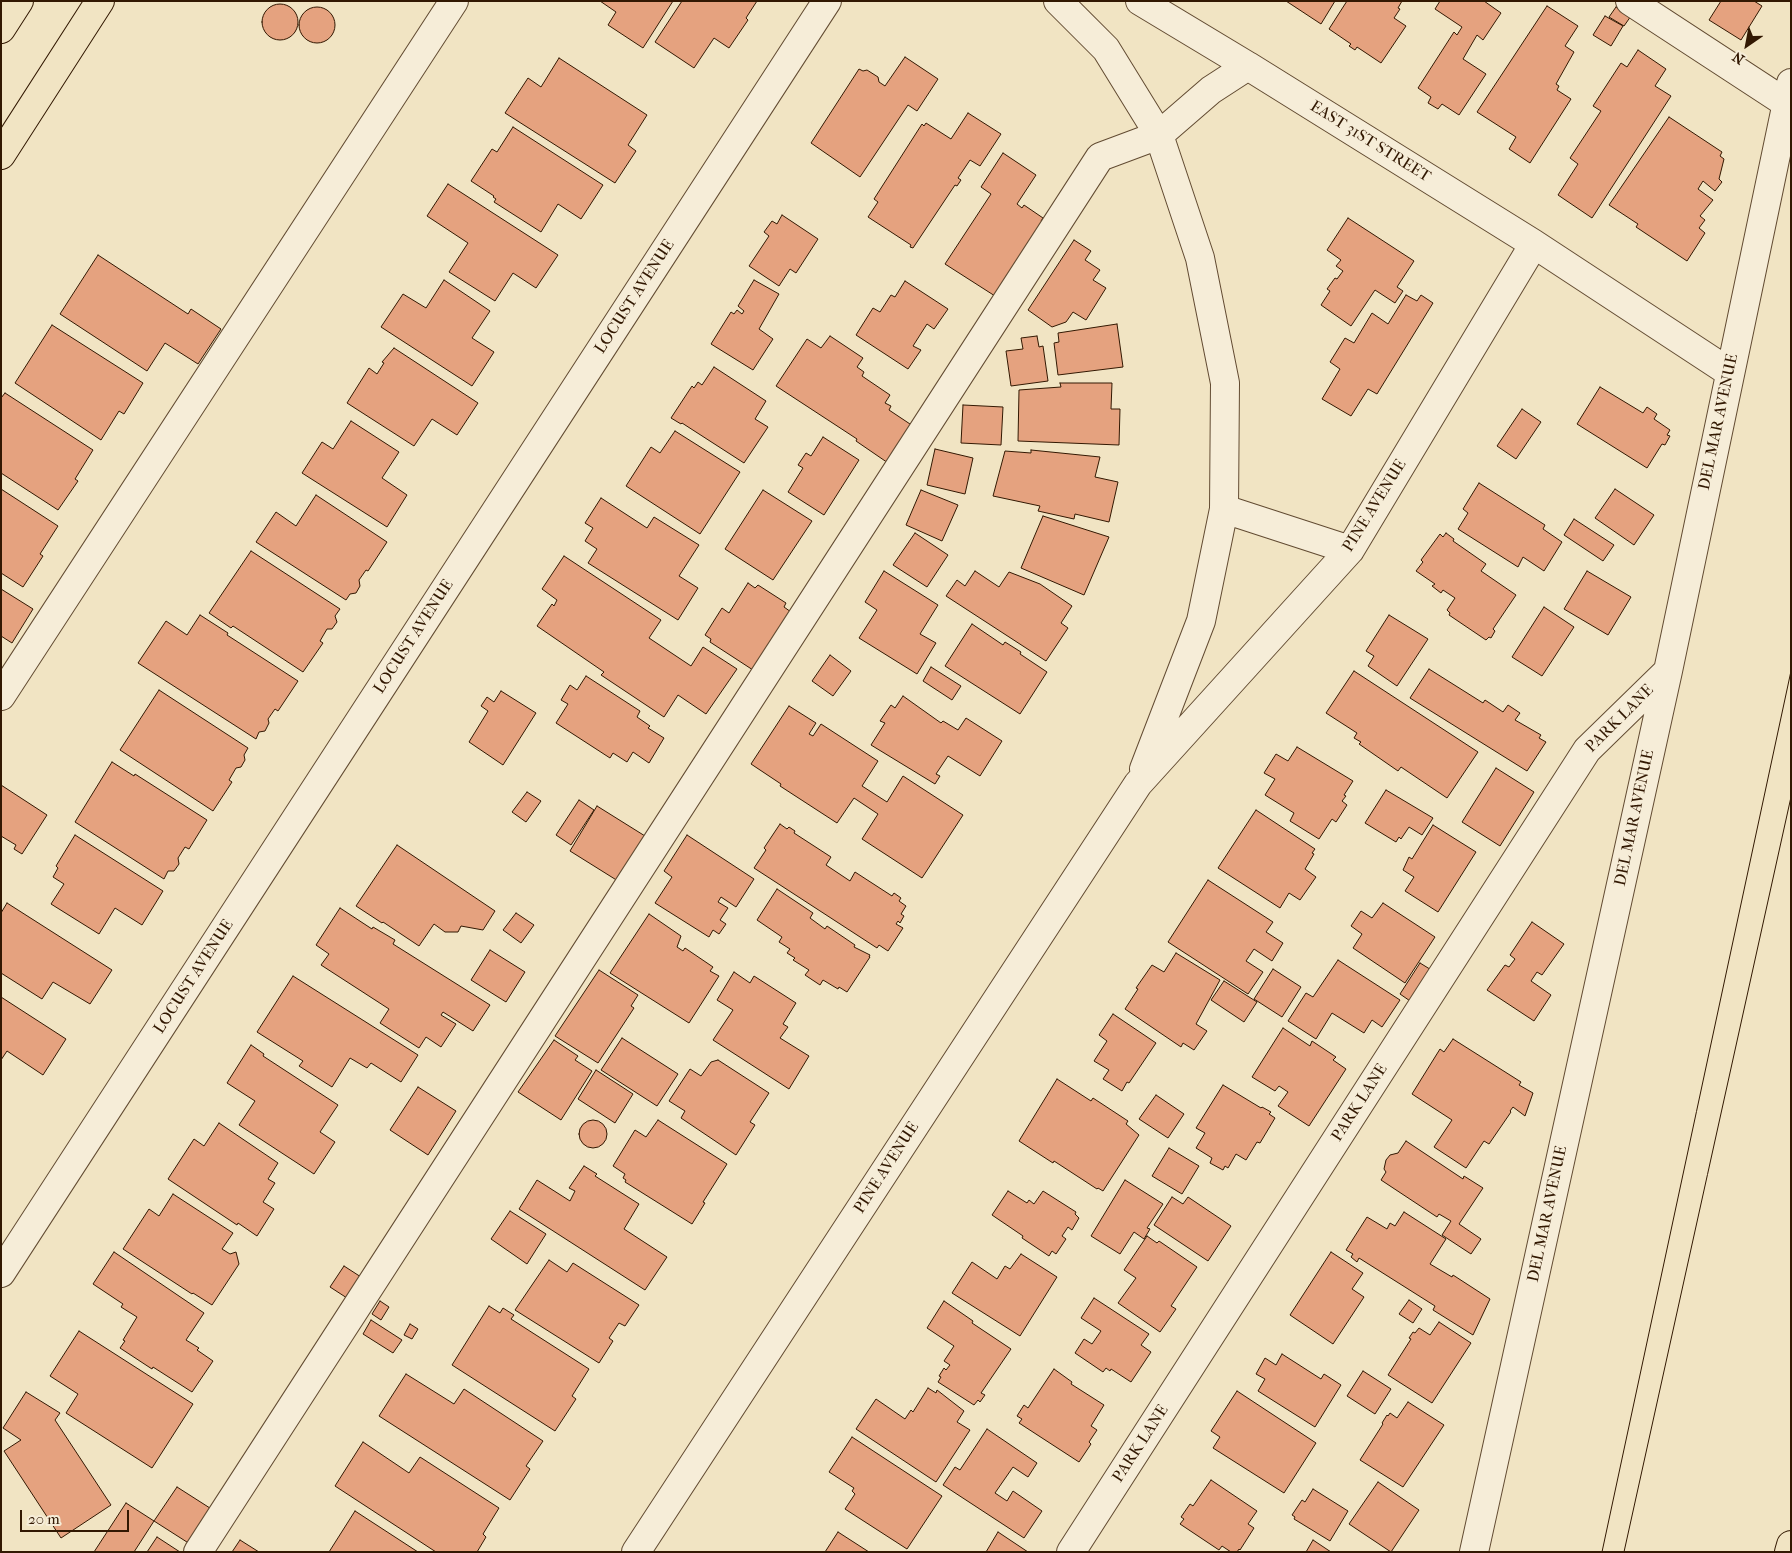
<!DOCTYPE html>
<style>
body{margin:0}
#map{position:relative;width:1792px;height:1553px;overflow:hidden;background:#f1e4c3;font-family:"IM FELL French Canon",serif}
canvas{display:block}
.frame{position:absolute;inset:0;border:2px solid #321802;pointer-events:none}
.north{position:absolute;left:1722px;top:20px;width:50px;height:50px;-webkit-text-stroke:4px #f6edd8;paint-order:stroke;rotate:213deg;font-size:14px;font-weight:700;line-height:20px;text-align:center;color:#321802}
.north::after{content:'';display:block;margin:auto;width:18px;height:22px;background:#321802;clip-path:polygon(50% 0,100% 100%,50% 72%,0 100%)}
.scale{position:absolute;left:20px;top:1510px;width:109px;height:22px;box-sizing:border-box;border:2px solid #321802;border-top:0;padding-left:6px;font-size:15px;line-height:18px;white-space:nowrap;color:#321802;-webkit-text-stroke:4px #f6edd8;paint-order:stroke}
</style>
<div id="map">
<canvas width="1792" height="1553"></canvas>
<div class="frame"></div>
<div class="north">N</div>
<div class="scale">20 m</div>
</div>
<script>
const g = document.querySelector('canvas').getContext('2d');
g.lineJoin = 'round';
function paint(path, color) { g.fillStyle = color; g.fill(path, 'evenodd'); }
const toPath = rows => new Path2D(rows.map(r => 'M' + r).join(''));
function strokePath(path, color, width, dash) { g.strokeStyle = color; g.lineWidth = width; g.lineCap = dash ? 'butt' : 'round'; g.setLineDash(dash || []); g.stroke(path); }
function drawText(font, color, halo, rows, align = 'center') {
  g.font = font + ' "IM FELL French Canon",serif'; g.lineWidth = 4; g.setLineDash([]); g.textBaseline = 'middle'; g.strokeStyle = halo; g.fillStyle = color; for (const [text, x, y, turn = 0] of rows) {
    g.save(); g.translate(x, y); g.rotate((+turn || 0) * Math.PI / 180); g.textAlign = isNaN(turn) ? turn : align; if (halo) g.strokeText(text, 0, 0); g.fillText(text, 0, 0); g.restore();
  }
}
const building = toPath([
 [600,1,673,1,643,48,608,25,616,12,600,1],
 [682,1,757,1,746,18,748,20,729,48,714,38,694,68,655,42,682,1],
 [1286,1,1335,1,1321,24,1286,1],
 [1347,1,1402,1,1398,8,1400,9,1394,18,1406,26,1381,63,1357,47,1355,50,1349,46,1351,44,1329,29,1347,1],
 [1440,1,1484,1,1501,13,1483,40,1477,35,1463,59,1486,74,1459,115,1442,104,1438,109,1428,103,1431,97,1418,88,1454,32,1457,35,1462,27,1435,9,1440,1],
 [1721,1,1754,1,1762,6,1741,40,1709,20,1721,1],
 '262 22a18 18 0 1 1 36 0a18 18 0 1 1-36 0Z',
 [1547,6,1578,26,1565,46,1574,52,1556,84,1559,86,1557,90,1571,99,1530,163,1509,149,1516,137,1477,112,1547,6],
 [1616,7,1631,16,1624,26,1609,17,1616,7],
 '299 25a18 18 0 1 1 36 0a18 18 0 1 1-36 0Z',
 [1605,16,1623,26,1611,46,1593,35,1605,16],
 [1638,50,1666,69,1655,86,1671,96,1592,218,1558,195,1578,164,1570,158,1601,111,1593,106,1621,63,1627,67,1638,50],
 [905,57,938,79,917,111,908,105,860,177,811,143,859,69,863,71,867,70,878,77,879,82,885,86,905,57],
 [559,58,647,115,628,145,636,151,615,183,505,113,528,78,541,87,559,58],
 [968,113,1001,134,980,166,970,160,958,178,961,180,957,186,955,185,913,248,910,247,911,245,868,217,878,202,874,199,922,124,924,126,926,123,951,139,968,113],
 [1669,117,1722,152,1720,156,1724,159,1719,179,1722,182,1715,191,1703,181,1698,189,1713,200,1700,216,1705,220,1699,228,1705,233,1687,261,1636,227,1638,224,1609,205,1669,117],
 [513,127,603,185,581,219,558,204,541,232,494,202,496,199,493,197,494,196,471,181,492,149,497,152,513,127],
 [1003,153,1036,175,1017,204,1022,208,1024,205,1043,218,1041,221,1044,223,995,296,945,264,991,194,981,187,1003,153],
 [448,184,558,255,536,288,513,273,495,301,449,272,468,243,427,216,448,184],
 [782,215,818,239,796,273,790,269,779,286,749,266,769,236,764,232,772,221,777,224,782,215],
 [1348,218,1414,261,1397,287,1403,291,1395,303,1375,290,1351,326,1321,305,1330,291,1327,289,1335,278,1337,279,1343,271,1336,266,1341,260,1327,250,1348,218],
 [1074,240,1091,251,1085,260,1100,270,1093,280,1106,288,1086,320,1073,312,1066,322,1052,327,1028,310,1074,240],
 [98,255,188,314,191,309,221,329,198,364,165,343,147,371,60,314,98,255],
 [444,280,490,311,472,338,494,352,472,386,381,327,403,294,426,308,444,280],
 [754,280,779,294,759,329,773,339,753,370,711,344,731,312,734,314,737,310,742,314,744,311,738,306,754,280],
 [905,281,948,309,934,329,927,324,913,346,921,350,908,369,856,335,873,308,880,312,891,295,895,297,905,281],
 [1406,295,1417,301,1421,295,1433,303,1377,394,1368,389,1351,416,1322,399,1340,369,1330,362,1345,338,1354,343,1372,313,1388,324,1406,295],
 [1117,324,1123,367,1058,375,1054,343,1059,342,1058,333,1117,324],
 [52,325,143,383,124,414,119,411,101,440,15,383,52,325],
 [830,336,863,358,857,367,864,372,862,376,890,395,885,403,891,406,889,410,916,428,891,465,856,441,857,439,776,386,807,339,821,348,830,336],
 [1037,336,1039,347,1043,346,1048,381,1011,386,1006,351,1023,349,1021,338,1037,336],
 [394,348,478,403,457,435,432,419,414,446,347,403,369,368,377,374,384,363,382,362,394,348],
 [714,367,766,401,755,419,768,427,744,463,682,423,681,424,671,418,692,386,694,388,698,382,702,385,714,367],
 [1060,383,1112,383,1111,409,1120,409,1119,445,1018,441,1019,390,1061,387,1060,383],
 [1600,387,1643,413,1647,407,1657,414,1654,419,1670,430,1667,435,1670,436,1665,445,1662,444,1647,468,1577,424,1600,387],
 [5,393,93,450,75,479,78,481,58,510,1,473,1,398,5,393],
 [963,405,1003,407,1001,445,961,443,963,405],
 [1522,409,1541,422,1516,459,1497,446,1522,409],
 [351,421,399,452,382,478,407,495,387,527,302,473,322,442,333,449,351,421],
 [675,431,740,472,700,534,626,486,651,447,660,453,675,431],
 [823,437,859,460,824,515,788,492,803,468,798,465,806,453,811,456,823,437],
 [935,449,973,458,965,494,927,485,935,449],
 [1031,450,1100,457,1095,477,1118,482,1109,522,1075,514,1074,519,1038,511,1040,506,993,496,1005,451,1031,453,1031,450],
 [1479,483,1545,525,1543,529,1562,542,1544,571,1523,557,1518,567,1458,529,1468,513,1463,509,1479,483],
 [1,489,58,526,40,554,43,556,23,587,1,573,1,489],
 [1615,489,1654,515,1634,545,1595,518,1615,489],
 [763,490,812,521,773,580,725,549,763,490],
 [921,490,958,505,942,541,906,525,921,490],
 [316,495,387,542,368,571,366,570,359,580,360,586,356,593,350,594,346,600,256,542,276,512,296,526,316,495],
 [601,498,647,528,654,517,699,545,679,576,698,588,678,620,588,563,597,549,585,541,593,528,585,523,601,498],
 [1043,516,1109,537,1084,595,1021,568,1043,516],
 [1574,519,1614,545,1603,561,1564,535,1574,519],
 [915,533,948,555,927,587,893,565,915,533],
 [1446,533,1454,539,1453,541,1486,564,1481,571,1516,595,1493,629,1495,631,1491,638,1489,637,1486,640,1449,615,1450,613,1447,610,1455,598,1443,590,1441,593,1432,586,1435,584,1416,571,1423,562,1421,560,1440,534,1443,537,1446,533],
 [251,551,340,609,335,616,337,622,332,629,327,629,320,641,323,643,303,672,233,626,231,628,209,613,251,551],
 [564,556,661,620,649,638,691,666,703,647,737,669,706,714,678,695,664,717,601,675,604,672,537,626,552,604,554,606,557,600,542,589,564,556],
 [884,571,938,605,920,634,936,643,917,674,859,638,877,610,865,602,884,571],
 [975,571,999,587,1009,572,1040,584,1072,606,1061,623,1068,628,1046,661,946,596,957,580,965,586,975,571],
 [1587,571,1631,597,1608,635,1564,609,1587,571],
 [748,583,755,588,758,585,786,603,784,607,791,612,753,670,710,642,711,639,705,635,722,608,729,613,748,583],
 [1,589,33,609,12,643,1,636,1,589],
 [1544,607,1574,627,1542,676,1512,657,1544,607],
 [200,615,228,633,227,635,298,681,278,711,275,709,268,719,269,723,265,731,259,732,256,739,138,663,166,621,187,635,200,615],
 [1389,615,1428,639,1397,686,1368,666,1374,656,1366,651,1389,615],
 [972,624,1003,645,1005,642,1021,652,1020,654,1047,672,1020,714,945,666,972,624],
 [830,655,851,671,833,696,812,681,830,655],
 [931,667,961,686,952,700,923,681,931,667],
 [1429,669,1483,703,1485,700,1503,712,1508,705,1520,713,1515,720,1541,735,1539,738,1546,742,1527,771,1410,698,1429,669],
 [1354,671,1478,752,1447,798,1401,767,1398,771,1359,744,1361,742,1354,738,1357,733,1326,713,1354,671],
 [586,676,640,711,637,717,650,726,648,728,664,738,649,763,633,752,627,762,613,753,610,758,556,723,568,704,561,700,570,685,577,690,586,676],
 [159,690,248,748,244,755,245,760,241,767,236,768,229,780,232,782,213,811,120,750,159,690],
 [501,691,536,713,503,765,469,742,488,711,481,706,487,697,494,702,501,691],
 [903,696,941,723,943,721,958,730,966,718,1002,741,980,776,948,756,936,774,940,776,935,784,871,745,885,723,880,721,891,705,895,708,903,696],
 [789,706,816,723,809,734,813,736,821,724,878,761,862,786,887,802,903,776,963,815,922,878,862,839,878,814,854,798,837,823,780,786,781,784,751,764,789,706],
 [1297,747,1353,781,1344,795,1346,796,1342,801,1347,805,1336,822,1332,819,1319,839,1290,821,1294,813,1265,795,1275,779,1264,773,1276,754,1288,761,1297,747],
 [112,762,134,776,135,774,207,820,189,849,185,847,178,858,179,864,174,871,168,871,164,879,75,822,112,762],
 [1496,768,1534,792,1500,846,1462,822,1496,768],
 [1,785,47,815,22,854,14,849,16,845,1,836,1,785],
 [1386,790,1433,818,1422,835,1409,827,1401,839,1399,837,1396,842,1365,823,1386,790],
 [527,792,541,801,526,822,512,812,527,792],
 [579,800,594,810,571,845,556,835,579,800],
 [597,806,645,836,618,881,570,851,597,806],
 [1256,810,1315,849,1312,853,1314,854,1305,869,1316,877,1300,900,1289,893,1280,908,1218,868,1256,810],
 [780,824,787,829,789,827,795,831,794,833,831,857,826,865,850,881,855,872,892,896,894,893,901,898,899,901,906,906,901,914,904,916,900,923,898,921,896,924,903,928,888,951,879,945,877,948,754,868,766,850,764,848,780,824],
 [1433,825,1476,852,1438,912,1405,891,1414,877,1403,870,1409,857,1412,859,1433,825],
 [75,835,163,891,142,925,115,908,99,934,51,904,64,884,53,877,58,868,56,866,75,835],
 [687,835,754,879,736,907,721,897,718,902,728,908,720,920,726,924,719,934,713,930,709,937,655,903,672,877,664,871,687,835],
 [397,845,495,911,483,930,461,926,458,932,445,932,434,924,419,946,383,922,382,923,356,906,397,845],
 [1208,880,1273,922,1266,932,1283,943,1272,961,1254,949,1246,961,1263,972,1248,994,1168,942,1208,880],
 [777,889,813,913,810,918,825,929,827,926,855,945,854,947,870,955,869,957,870,957,847,992,839,987,838,989,823,980,820,985,805,975,809,970,793,960,795,958,787,953,790,949,779,942,782,937,757,920,777,889],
 [7,903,112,970,90,1004,53,982,42,999,1,973,1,913,7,903],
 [1383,903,1435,937,1405,983,1353,948,1362,934,1351,926,1361,911,1372,918,1383,903],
 [340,908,372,929,373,927,395,940,393,944,490,1005,473,1031,443,1012,441,1015,456,1024,441,1047,426,1037,419,1048,380,1023,389,1009,321,965,329,954,316,945,340,908],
 [516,913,534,925,521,943,503,930,516,913],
 [649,914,681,936,677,947,683,951,685,948,713,967,710,971,719,976,689,1023,610,973,649,914],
 [1532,922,1564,944,1542,975,1537,972,1531,981,1551,995,1534,1021,1487,990,1505,965,1509,967,1515,959,1510,955,1532,922],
 [490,950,525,972,506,1002,471,980,490,950],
 [1176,953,1220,980,1196,1024,1207,1031,1194,1050,1183,1043,1181,1047,1125,1009,1138,989,1136,988,1152,965,1164,972,1176,953],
 [1338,960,1400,1000,1382,1027,1372,1020,1364,1033,1332,1013,1316,1039,1288,1021,1306,993,1313,997,1338,960],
 [1420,963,1433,971,1413,1003,1400,994,1420,963],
 [1273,969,1301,987,1282,1017,1254,999,1273,969],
 [599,970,638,995,631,1006,634,1008,598,1063,555,1036,599,970],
 [734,972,750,983,754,976,796,1003,783,1024,788,1027,780,1038,809,1056,789,1089,713,1040,733,1010,717,1000,734,972],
 [293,976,418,1055,401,1082,371,1063,367,1068,350,1058,332,1087,299,1066,303,1061,257,1032,293,976],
 [1224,981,1257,1002,1244,1022,1211,1000,1224,981],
 [1,997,66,1039,43,1075,7,1051,1,1060,1,997],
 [1113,1014,1156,1043,1129,1083,1127,1082,1122,1091,1103,1079,1109,1070,1094,1061,1107,1041,1099,1035,1113,1014],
 [1283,1028,1310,1046,1312,1041,1336,1057,1333,1060,1346,1069,1309,1126,1278,1106,1288,1092,1279,1086,1275,1091,1252,1077,1283,1028],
 [622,1038,678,1074,657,1106,601,1070,622,1038],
 [1453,1039,1521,1082,1519,1085,1533,1093,1525,1116,1513,1107,1510,1111,1511,1112,1489,1144,1484,1141,1466,1168,1434,1147,1452,1120,1412,1094,1440,1049,1444,1052,1453,1039],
 [554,1040,578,1056,575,1060,592,1071,561,1120,518,1092,554,1040],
 [251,1045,264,1054,263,1056,338,1105,320,1132,335,1142,314,1174,239,1125,255,1101,227,1083,251,1045],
 [718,1060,769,1093,750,1122,755,1125,736,1155,681,1118,685,1111,669,1101,690,1069,701,1076,711,1062,718,1060],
 [596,1070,633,1094,615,1123,578,1099,596,1070],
 [1057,1079,1091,1101,1093,1098,1128,1121,1126,1124,1139,1135,1103,1191,1098,1188,1097,1189,1054,1161,1053,1163,1019,1141,1057,1079],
 [1223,1085,1261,1108,1262,1107,1271,1112,1269,1114,1275,1118,1260,1143,1257,1142,1246,1160,1236,1154,1228,1168,1225,1166,1223,1170,1210,1163,1212,1158,1196,1148,1205,1133,1196,1128,1223,1085],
 [418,1087,456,1111,428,1155,390,1130,418,1087],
 [1156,1095,1184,1114,1168,1138,1139,1119,1156,1095],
 '579 1134a14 14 0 1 1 28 0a14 14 0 1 1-28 0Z',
 [658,1120,727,1164,703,1202,705,1203,692,1224,625,1182,626,1180,623,1178,625,1174,613,1166,635,1130,646,1137,658,1120],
 [219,1123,278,1163,268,1179,275,1183,263,1202,274,1209,257,1236,238,1223,237,1225,168,1179,194,1139,204,1146,219,1123],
 [1406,1141,1463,1179,1464,1176,1483,1188,1459,1224,1481,1239,1471,1254,1442,1235,1451,1221,1439,1214,1437,1217,1381,1180,1386,1172,1384,1169,1386,1160,1390,1155,1398,1153,1406,1141],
 [1169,1148,1199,1166,1182,1194,1152,1176,1169,1148],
 [584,1166,597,1174,595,1176,639,1204,624,1229,667,1257,645,1290,519,1209,537,1180,570,1201,575,1191,569,1188,584,1166],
 [1125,1180,1163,1204,1147,1228,1150,1229,1144,1239,1134,1232,1120,1254,1091,1236,1125,1180],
 [1008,1191,1027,1203,1029,1200,1034,1204,1043,1191,1076,1212,1075,1214,1079,1218,1072,1230,1068,1227,1062,1236,1066,1239,1056,1254,1052,1251,1049,1256,1022,1238,1023,1236,992,1215,1008,1191],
 [173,1194,233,1233,222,1249,230,1254,236,1252,239,1264,212,1305,193,1293,192,1294,123,1249,149,1209,159,1216,173,1194],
 [1172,1197,1183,1204,1188,1197,1231,1226,1208,1261,1154,1225,1172,1197],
 [510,1211,546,1234,527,1264,491,1239,510,1211],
 [1404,1212,1446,1239,1430,1264,1452,1277,1453,1275,1490,1299,1473,1335,1433,1310,1435,1306,1359,1258,1357,1262,1351,1257,1353,1254,1346,1250,1367,1217,1387,1229,1390,1223,1395,1226,1404,1212],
 [1147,1236,1157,1243,1159,1241,1197,1267,1171,1306,1176,1309,1160,1332,1118,1303,1136,1278,1124,1270,1147,1236],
 [114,1252,204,1313,186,1340,199,1348,197,1350,213,1361,192,1392,153,1367,152,1369,120,1348,125,1341,123,1340,137,1317,121,1307,123,1304,93,1284,114,1252],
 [1331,1252,1363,1273,1352,1289,1364,1297,1333,1344,1290,1315,1331,1252],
 [1021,1254,1057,1277,1020,1336,952,1293,972,1262,997,1279,1005,1266,1010,1269,1021,1254],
 [549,1260,567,1272,573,1263,639,1305,625,1326,619,1323,609,1338,613,1341,599,1363,515,1310,549,1260],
 [344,1266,361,1277,347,1298,330,1287,344,1266],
 [1094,1298,1149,1334,1141,1345,1151,1352,1131,1382,1111,1369,1110,1371,1106,1368,1103,1372,1075,1353,1084,1339,1092,1344,1101,1331,1081,1318,1094,1298],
 [1409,1300,1422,1309,1413,1323,1399,1314,1409,1300],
 [380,1301,389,1307,381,1320,372,1314,380,1301],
 [944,1301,973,1321,972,1323,1011,1349,981,1393,985,1395,980,1402,978,1400,974,1405,938,1382,941,1377,939,1376,944,1368,946,1370,950,1365,944,1361,954,1346,927,1328,944,1301],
 [489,1306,500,1313,503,1308,514,1315,511,1319,589,1369,572,1396,576,1399,555,1431,452,1365,489,1306],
 [371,1320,402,1340,393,1353,363,1334,371,1320],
 [1439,1322,1471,1343,1432,1403,1388,1375,1411,1339,1409,1338,1413,1332,1415,1333,1419,1328,1430,1335,1439,1322],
 [410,1324,418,1329,412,1339,404,1335,410,1324],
 [79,1331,193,1404,152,1468,66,1413,78,1394,50,1376,79,1331],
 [1282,1354,1321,1379,1324,1374,1341,1385,1315,1427,1258,1391,1265,1379,1256,1374,1265,1358,1276,1365,1282,1354],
 [1054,1369,1072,1382,1071,1384,1104,1405,1091,1426,1097,1430,1089,1442,1091,1444,1079,1462,1019,1423,1022,1419,1017,1416,1024,1405,1028,1408,1054,1369],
 [1363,1371,1391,1389,1375,1414,1347,1396,1363,1371],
 [406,1374,454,1404,464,1389,543,1441,526,1466,530,1469,510,1500,379,1416,406,1374],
 [928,1388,936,1393,937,1390,964,1411,957,1422,970,1430,936,1482,856,1429,876,1399,905,1419,911,1410,913,1412,928,1388],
 [1237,1391,1316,1443,1284,1493,1213,1448,1220,1437,1211,1431,1237,1391],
 [26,1392,60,1413,55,1420,111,1505,61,1538,4,1451,21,1440,3,1428,26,1392],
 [1408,1402,1444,1425,1403,1487,1360,1460,1383,1424,1382,1423,1387,1415,1388,1416,1390,1413,1397,1418,1408,1402],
 [987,1429,1037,1463,1028,1477,1013,1467,995,1493,1007,1501,1013,1491,1042,1511,1024,1538,943,1485,955,1467,960,1470,987,1429],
 [852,1437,942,1496,907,1549,845,1509,855,1494,852,1491,854,1488,829,1472,852,1437],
 [363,1442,409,1473,420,1457,499,1508,483,1534,486,1537,477,1552,436,1552,335,1486,363,1442],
 [1211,1480,1257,1511,1248,1524,1254,1528,1240,1550,1239,1549,1237,1552,1231,1552,1222,1546,1219,1550,1180,1524,1184,1519,1181,1517,1190,1504,1193,1506,1211,1480],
 [1378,1482,1419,1510,1391,1552,1349,1524,1378,1482],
 [177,1487,213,1510,190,1544,154,1521,177,1487],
 [1313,1489,1348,1511,1330,1541,1294,1519,1295,1517,1292,1515,1302,1500,1305,1502,1313,1489],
 [126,1503,154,1521,134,1552,94,1552,126,1503],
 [355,1511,418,1552,329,1552,355,1511],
 [838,1532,869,1552,825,1552,838,1532],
 [998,1532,1028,1552,986,1552,998,1532],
 [157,1537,180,1552,147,1552,157,1537],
 [240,1540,259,1552,232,1552,240,1540],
 [1313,1540,1331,1552,1306,1552,1313,1540]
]);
const minor = toPath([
 [1058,1,1106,49,1159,135,1200,258,1225,383,1224,509,1201,621,1144,769],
 [1140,1,1248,66],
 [1630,1,1786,103],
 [1224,509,1350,550],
 [1,696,454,1],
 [1,1273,827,1],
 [198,1552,1100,157,1159,135,1211,90,1248,66,1534,244,1729,372],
 [636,1552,1138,784,1350,550,1534,244],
 [1071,1552,1587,750,1668,671],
 [1474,1552,1668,671,1791,83]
]);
const major = toPath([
 [1,29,19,1],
 [1,155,100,1],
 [1789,1552,1791,1545]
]);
const tram = toPath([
 [1602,1552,1791,671],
 [1624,1552,1791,797]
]);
const streetNames = [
 ["EAST 31ST STREET",1370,142,32],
 ["LOCUST AVENUE",635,297,-57],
 ["DEL MAR AVENUE",1719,422,-78],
 ["PINE AVENUE",1375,506,-58],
 ["LOCUST AVENUE",414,637,-57],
 ["PARK LANE",1620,719,-45],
 ["DEL MAR AVENUE",1635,818,-78],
 ["LOCUST AVENUE",194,977,-57],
 ["PARK LANE",1360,1103,-57],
 ["PINE AVENUE",887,1168,-57],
 ["DEL MAR AVENUE",1548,1214,-78],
 ["PARK LANE",1141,1444,-57]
];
paint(building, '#e5a27f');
strokePath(building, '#321802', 1);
strokePath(minor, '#624b32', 30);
strokePath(major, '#321802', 30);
strokePath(minor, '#f6edd8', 28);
strokePath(major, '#f1e4c3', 28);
strokePath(tram, '#321802', 1);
drawText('16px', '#321802', '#f6edd8', streetNames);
</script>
